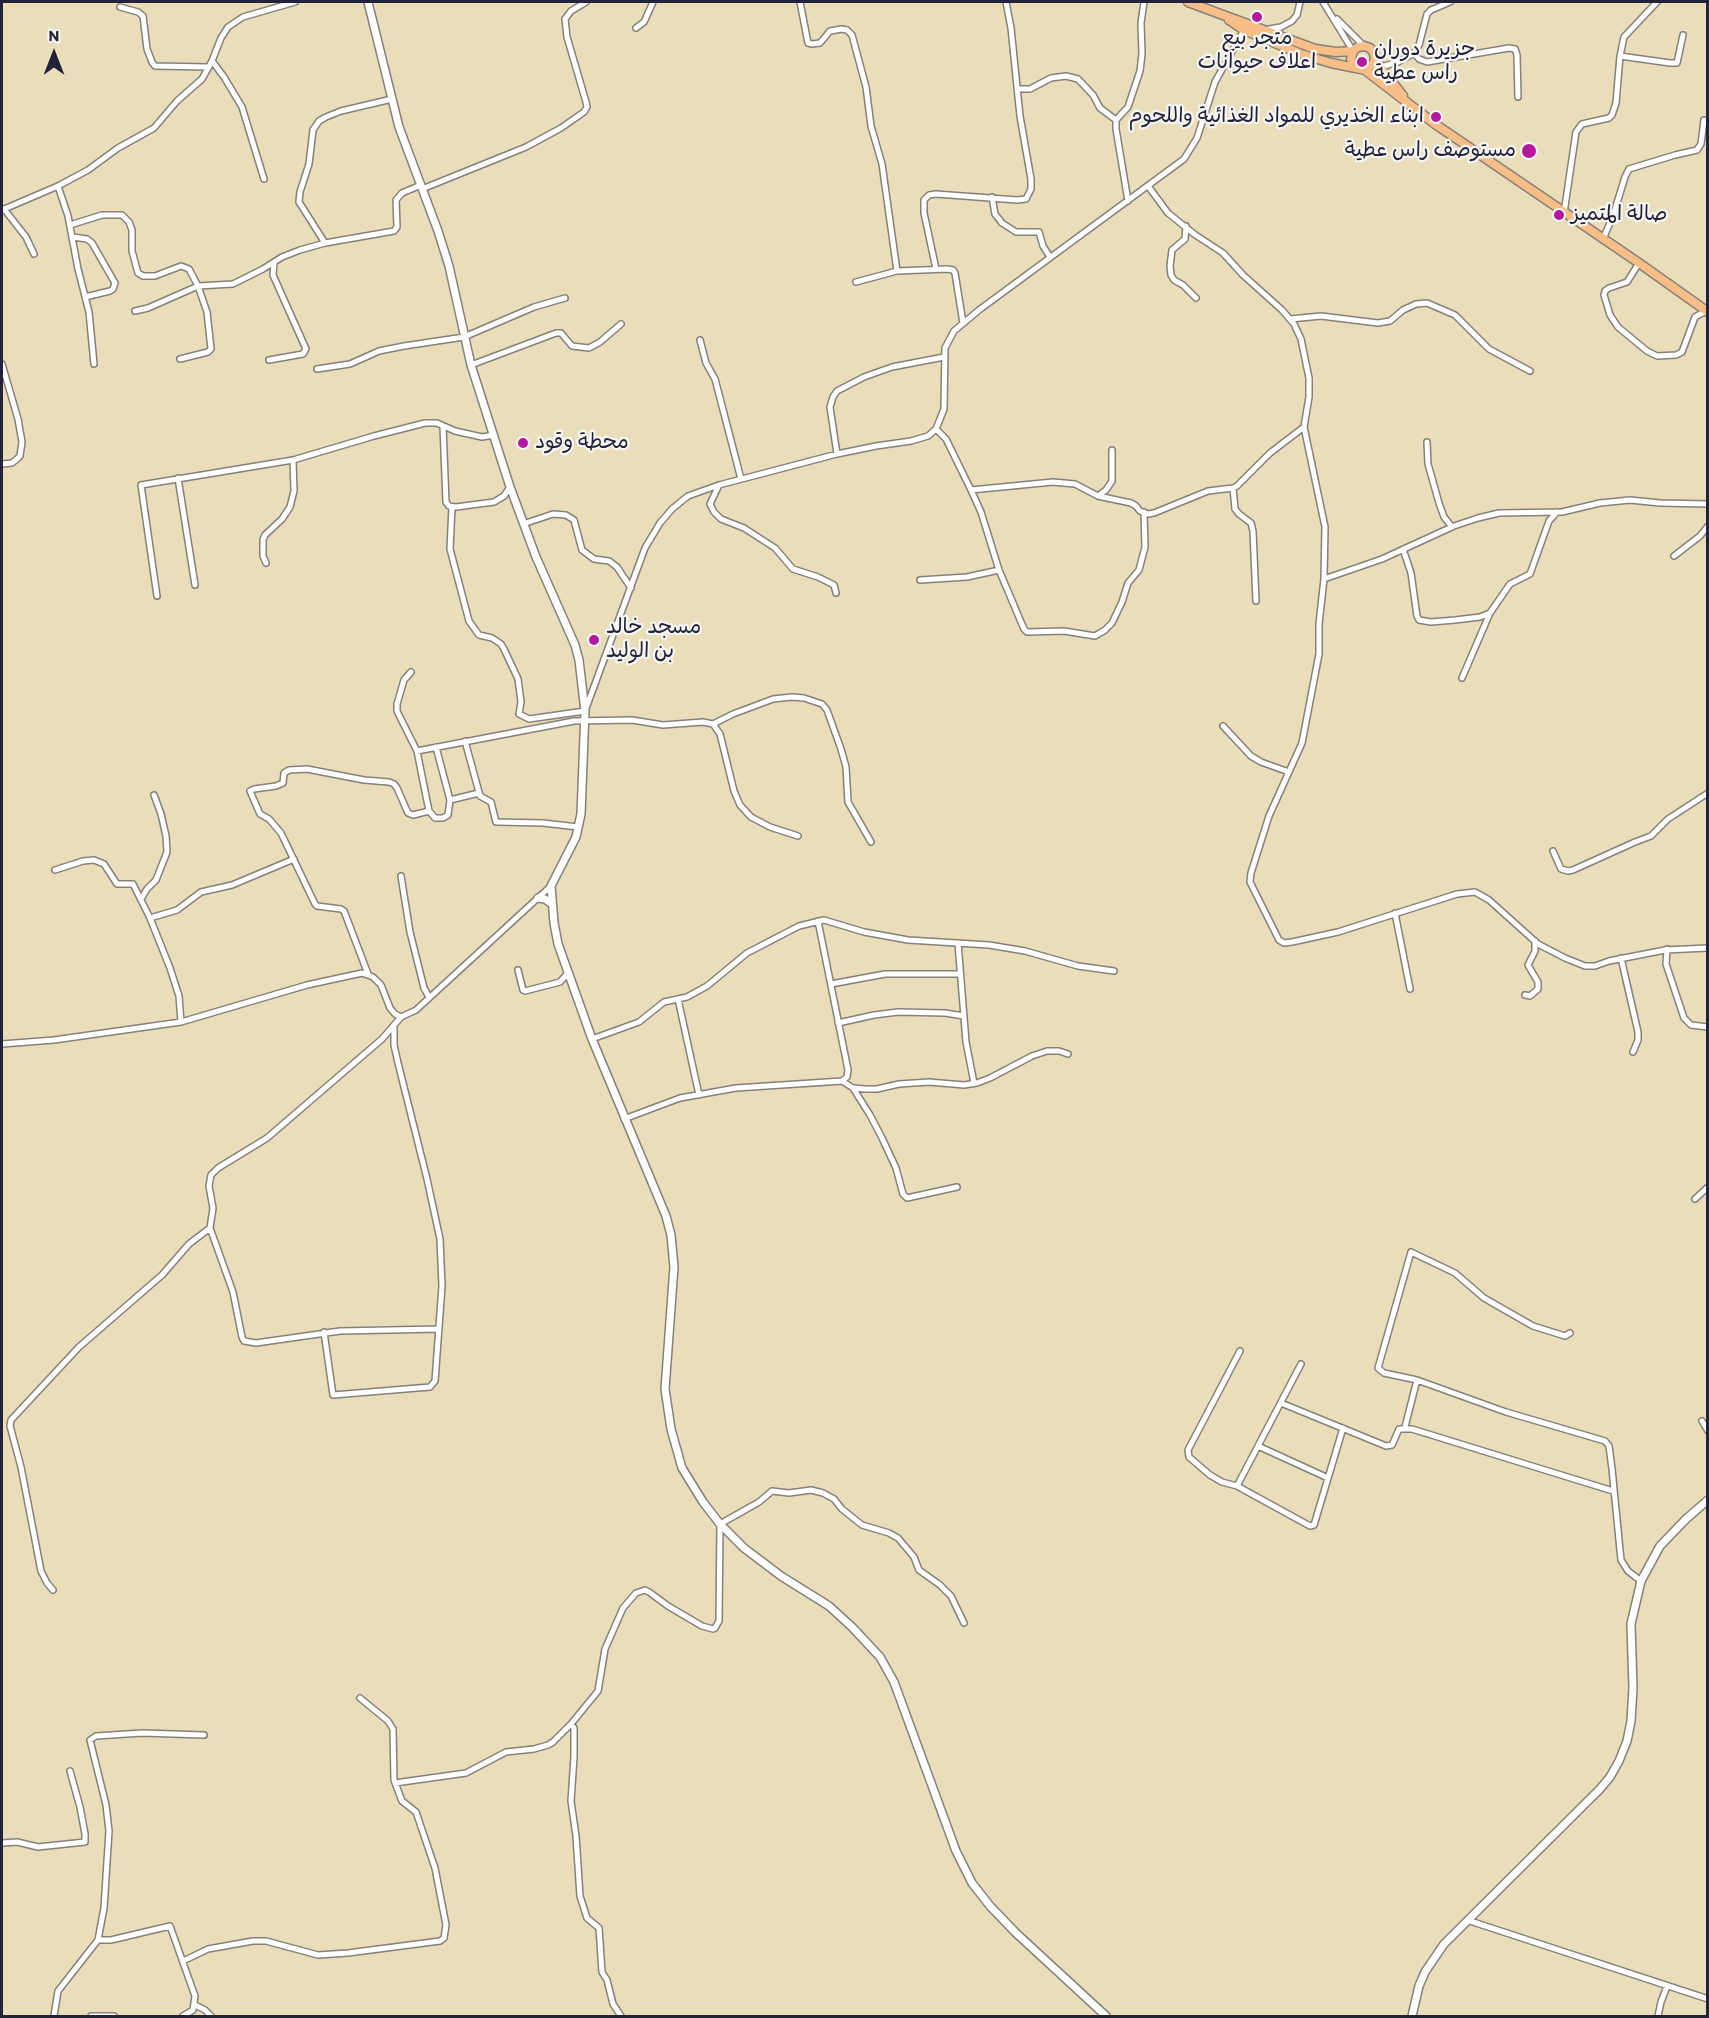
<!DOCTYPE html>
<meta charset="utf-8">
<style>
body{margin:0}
#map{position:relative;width:1709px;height:2018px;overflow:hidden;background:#eadeba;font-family:Itim,sans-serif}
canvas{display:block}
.frame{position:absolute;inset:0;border:3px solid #22223b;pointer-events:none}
.north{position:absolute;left:24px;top:24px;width:60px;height:60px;-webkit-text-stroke:4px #f6f6f2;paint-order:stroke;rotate:0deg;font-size:16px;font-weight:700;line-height:24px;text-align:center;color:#22223b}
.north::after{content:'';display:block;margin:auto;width:21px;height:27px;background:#22223b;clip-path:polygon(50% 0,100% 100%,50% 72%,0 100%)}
</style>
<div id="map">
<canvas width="1709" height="2018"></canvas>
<div class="frame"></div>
<div class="north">N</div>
</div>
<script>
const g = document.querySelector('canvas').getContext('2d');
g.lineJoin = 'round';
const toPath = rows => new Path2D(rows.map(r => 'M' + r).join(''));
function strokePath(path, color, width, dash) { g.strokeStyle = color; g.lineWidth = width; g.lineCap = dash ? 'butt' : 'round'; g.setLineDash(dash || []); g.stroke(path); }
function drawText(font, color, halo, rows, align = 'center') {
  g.font = font + ' Itim,"Playpen Sans Arabic",sans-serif'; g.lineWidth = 4.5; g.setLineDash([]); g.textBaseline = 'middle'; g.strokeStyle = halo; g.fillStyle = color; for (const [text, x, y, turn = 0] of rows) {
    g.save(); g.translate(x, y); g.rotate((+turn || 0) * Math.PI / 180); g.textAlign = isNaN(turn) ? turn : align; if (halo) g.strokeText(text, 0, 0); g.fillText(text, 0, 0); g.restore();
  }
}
const minor = toPath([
 [800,2,808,43,812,44,820,43,830,31,842,29,847,30,852,35,866,87,871,126,882,164,897,271],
 [1323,2,1353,51],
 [120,7,138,12,143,16,147,49,152,62,155,66,209,67],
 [1337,19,1364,46],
 [636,28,644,22,653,2],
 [1269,29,1281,27,1292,21,1297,15,1300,2],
 [1414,53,1419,59,1427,62,1509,48,1515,49,1517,55,1518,97],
 [1620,56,1670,63,1677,63,1683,35],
 [212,61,224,77,242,107,264,179],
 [1381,67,1398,62,1414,53,1419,45,1427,14,1431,10,1450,2],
 [1017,89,1030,89,1051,78,1066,76,1078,79,1093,95,1100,108,1116,120],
 [58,186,68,216,78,269,89,312,94,364],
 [1148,186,1168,213,1194,234,1223,253,1243,275,1282,310,1294,324,1301,339,1309,378,1309,397,1304,427,1325,527,1324,579,1319,624,1319,654,1302,743,1269,816,1251,873,1250,882,1279,940,1284,943,1292,942,1338,932,1457,894,1475,892,1489,900,1538,944,1565,958,1585,966,1595,966,1609,961,1665,950,1708,948],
 [422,189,526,147,561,128,584,112,587,107,586,102,567,37,565,19,571,11,586,2],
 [992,197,995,214,1002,223,1016,232,1039,232,1043,246,1050,257],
 [1128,201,1116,129,1116,120,1128,107,1140,71,1142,54,1141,23,1144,2],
 [4,209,26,237,34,254],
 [2,210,58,186,88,170,118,148,154,128,177,101,202,79,212,61,221,38,228,27,243,17,295,2],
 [1564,213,1576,132,1582,124,1609,118,1612,115,1616,103,1620,56,1624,37,1657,2],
 [70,225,102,215,122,215,129,222,132,230,132,251,138,273,143,276,155,276,181,266,189,269,198,286,207,312,211,349,208,352,180,359],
 [1186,226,1185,239,1172,250,1170,266,1171,275,1174,280,1183,285,1196,298],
 [73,237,87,239,92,243,115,283,113,289,110,291,85,297],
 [1603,239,1613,216,1625,177,1629,169,1675,155,1697,150,1701,144,1704,120],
 [325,243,299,202,300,192,309,164,313,130,319,121,326,117,341,111,392,99],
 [1639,263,1627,282,1609,288,1605,291,1604,295,1610,315,1618,327,1647,351,1657,356,1676,355,1682,352,1695,317,1706,311],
 [936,269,924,213,924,200,929,195,936,194,1017,200,1026,199,1031,189,1031,179,1020,116,1011,28,1006,2],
 [856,282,897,271,947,269,953,270,955,273,963,323],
 [135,311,148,308,198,286,233,284,263,269,282,257,300,250,325,243,394,231,397,227,396,200,402,193,421,185],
 [1290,319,1321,316,1378,323,1390,321,1403,310,1416,304,1427,303,1455,315,1489,349,1530,371],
 [700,340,706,363,715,379,741,479],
 [269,360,303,354,306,349,273,275,274,263],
 [2,364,18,419,22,442,20,456,17,459,12,463,2,464],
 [471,365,556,333,561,333,572,346,589,348,600,342,621,324],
 [317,369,350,364,379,351,404,346,464,337,534,307,565,298],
 [443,426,446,502,449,506,456,507,494,502,504,496,510,487],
 [936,429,946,439,971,490,981,512,999,570,1024,629,1027,632,1064,631,1095,636,1105,630,1112,623,1122,602,1128,583,1139,570,1145,547,1144,512],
 [1427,442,1428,464,1439,503,1444,517,1452,527],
 [837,454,830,407,833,397,837,391,864,377,892,367,944,357],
 [178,478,195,585],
 [719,485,710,504,714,512,721,519,744,528,775,548,793,569,818,577,834,585,836,593],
 [1233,488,1235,509,1239,514,1251,523,1253,531,1256,601],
 [971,490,1053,482,1075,484,1098,496,1131,503,1136,506,1140,511,1148,514,1154,513,1208,491,1233,488,1237,486,1270,453,1304,427],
 [1098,496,1106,490,1112,481,1112,450],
 [452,507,450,549,469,621,479,635,492,638,501,644,504,649,518,679,521,702,519,714,529,719,585,711,645,548,660,523,672,509,688,496,719,485,837,454,876,446,911,441,928,436,936,429,944,409,945,348,954,331,979,310,1184,159,1197,138,1215,82,1244,30],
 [523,524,553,514,566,515,574,520,582,550,594,559,609,561,617,567,631,588],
 [1403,549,1411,573,1417,616,1419,620,1431,622,1455,620,1480,617,1490,613],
 [1674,556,1700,536,1708,526],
 [266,563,263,556,263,540,265,535,282,519,290,507,294,491,293,460],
 [1324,579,1382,559,1454,526,1478,518,1499,513,1562,512,1600,503,1630,500,1660,503,1708,504],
 [920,580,967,577,999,570],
 [157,596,141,485,293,460,374,436,425,423,437,423,455,431,482,437,494,435],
 [411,672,404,680,397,704,397,711,417,751,429,811,435,818,443,818,448,815,450,800,436,747],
 [1462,678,1490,613,1510,584,1530,574,1549,521,1557,512],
 [713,724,733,714,773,699,792,697,804,698,822,704,827,710,841,749,846,767,848,802,871,842],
 [1223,726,1251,756,1261,762,1289,772],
 [465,741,480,796,491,802,496,822,543,823,578,827],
 [417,751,574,721,632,720,663,725,703,722,713,724,720,734,734,791,740,805,751,817,770,827,798,836],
 [450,800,479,793],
 [1553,851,1561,869,1568,871,1573,870,1635,842,1651,836,1668,819,1708,793],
 [55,870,83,861,94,860,104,864,117,884,133,884,150,918,170,968,179,996,181,1022],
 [401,876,410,932,424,988,429,997],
 [141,899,147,889,156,880,167,852,166,836,161,814,154,795],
 [1395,913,1410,989],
 [150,918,177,910,201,892,232,885,294,859],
 [818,921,848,1070,847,1077,842,1081],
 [958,943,966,1042,974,1083],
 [1667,949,1666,964,1684,1018,1691,1025,1708,1027],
 [1621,958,1638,1032,1638,1040,1633,1052],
 [518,970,523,990,525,991,560,982,568,973],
 [368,974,344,911,341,909,317,906,315,904,281,833,269,819,260,814,250,791,254,789,276,786,283,783,284,773,289,770,307,769,364,780,389,782,394,784,397,788,408,813,413,815,429,811],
 [831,984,885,974,960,974],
 [1525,995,1530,996,1538,989,1538,982,1528,965,1535,951,1535,941],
 [678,999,699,1095],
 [838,1023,874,1015,898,1012,945,1013,964,1016],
 [592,1039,639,1022,664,1002,687,997,707,986,747,953,799,926,824,920,864,932,908,940,989,945,1025,951,1078,966,1114,971],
 [2,1044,54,1040,181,1022,307,985,362,973,373,977,381,985,390,1008,395,1014,401,1017,416,1010,551,886],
 [853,1088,870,1115,882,1138,896,1168,903,1194,907,1198,957,1187],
 [624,1119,680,1098,736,1088,842,1081,853,1088,865,1089,877,1089,899,1084,929,1082,964,1085,977,1083,990,1078,1032,1056,1047,1051,1059,1051,1068,1054],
 [1695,1199,1708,1187],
 [210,1228,233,1292,242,1337,244,1341,256,1343,340,1331,438,1329],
 [324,1332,333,1395,430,1387,435,1381,442,1286,440,1239,427,1179,398,1063,394,1045,394,1027],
 [1570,1333,1565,1336,1533,1326,1484,1298,1455,1273,1411,1252,1378,1368,1384,1373,1417,1380,1506,1412,1605,1441,1609,1446,1612,1469,1621,1560,1628,1571,1641,1581],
 [1240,1351,1188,1450,1189,1457,1210,1475,1222,1482,1237,1486,1310,1526,1314,1525,1343,1428],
 [1281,1403,1386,1446,1392,1445,1399,1429,1412,1429,1613,1491],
 [1702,1421,1708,1431],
 [1405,1427,1417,1380],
 [1258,1446,1328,1478],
 [1237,1486,1301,1364],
 [53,1590,47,1583,41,1571,21,1467,10,1426,11,1420,79,1347,162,1275,189,1244,210,1228,213,1208,209,1186,211,1175,218,1168,267,1138,382,1039,401,1017],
 [571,1724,598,1691,605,1649,623,1608,636,1593,645,1590,649,1592,668,1606,702,1626,713,1629,715,1628,719,1621,720,1524,759,1502,772,1491,789,1493,811,1490,823,1493,834,1499,842,1509,862,1525,889,1533,898,1538,914,1557,919,1570,940,1585,951,1596,964,1623],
 [395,1783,466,1773,506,1752,534,1749,548,1745,553,1742,571,1724,574,1728,574,1757,571,1801,576,1836,580,1896,587,1918,599,1928,602,1972,607,1980,613,2004,621,2016],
 [2,1843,17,1842,38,1847,85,1842,85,1834,80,1807,70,1771],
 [1467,1920,1708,1999],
 [98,1940,111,1940,170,1926,195,1996,193,2010,183,2016],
 [183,1961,208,1949,253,1941,266,1941,318,1955,348,1953,440,1941,444,1938,446,1925,435,1868,416,1812,402,1801,394,1780,393,1729,388,1721,360,1698],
 [195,2005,205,2010,211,2016],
 [54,2016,58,1991,98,1940,104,1908,109,1831,106,1805,90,1740,96,1736,142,1733,204,1735],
 [91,2016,114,2016],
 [1658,2016,1661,2002,1667,1986]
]);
const tertiary = toPath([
 [368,2,399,127,438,231,449,266,471,365,510,487,536,557,575,645,579,660,585,711,581,814,576,837,551,886,554,923,558,944,592,1039,666,1216,671,1235,674,1267,665,1389,671,1429,682,1468,703,1502,720,1524,744,1548,781,1576,829,1606,852,1627,880,1657,894,1682,956,1851,972,1883,990,1906,1016,1933,1106,2016],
 [538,898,545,899,552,904],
 [1412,2016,1419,1986,1425,1972,1444,1944,1600,1789,1610,1777,1619,1761,1627,1741,1631,1721,1633,1688,1631,1624,1641,1581,1660,1546,1686,1519,1708,1500]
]);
const primary = toPath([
 [1188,2,1315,49,1336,52,1353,51],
 [1229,20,1244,30,1301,54,1331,63,1356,68],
 [1375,60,1372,65,1365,70,1356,68,1351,59,1353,51,1358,47,1364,46,1370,48,1374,53,1375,60,1403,96],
 [1365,70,1435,124,1639,263,1708,312]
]);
const markers = [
 [1257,17,6,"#b5179e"],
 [1362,62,6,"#b5179e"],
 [1436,117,6,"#b5179e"],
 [1529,151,8,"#b5179e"],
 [1559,215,6,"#b5179e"],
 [523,443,6,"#b5179e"],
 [594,640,6,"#b5179e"]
];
const poiNames = [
 ["متجر بيع",1257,39,"center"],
 ["اعلاف حيوانات",1257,63,"center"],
 ["جزيرة دوران",1374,50],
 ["راس عطية",1374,74],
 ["ابناء الخذيري للمواد الغذائية واللحوم",1424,117,"right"],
 ["مستوصف راس عطية",1516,151,"right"],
 ["صالة المتميز",1571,215],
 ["محطة وقود",535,443],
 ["مسجد خالد",606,628],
 ["بن الوليد",606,652]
];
strokePath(minor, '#86807a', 8);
strokePath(tertiary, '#86807a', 10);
strokePath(primary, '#86807a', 11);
strokePath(minor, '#fff', 5);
strokePath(tertiary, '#fff', 7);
strokePath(primary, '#f7be87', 8);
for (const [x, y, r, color] of markers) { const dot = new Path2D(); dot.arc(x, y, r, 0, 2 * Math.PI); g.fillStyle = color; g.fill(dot); strokePath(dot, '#f6f6f2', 2); }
drawText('21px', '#22223b', '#f6f6f2', poiNames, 'left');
</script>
